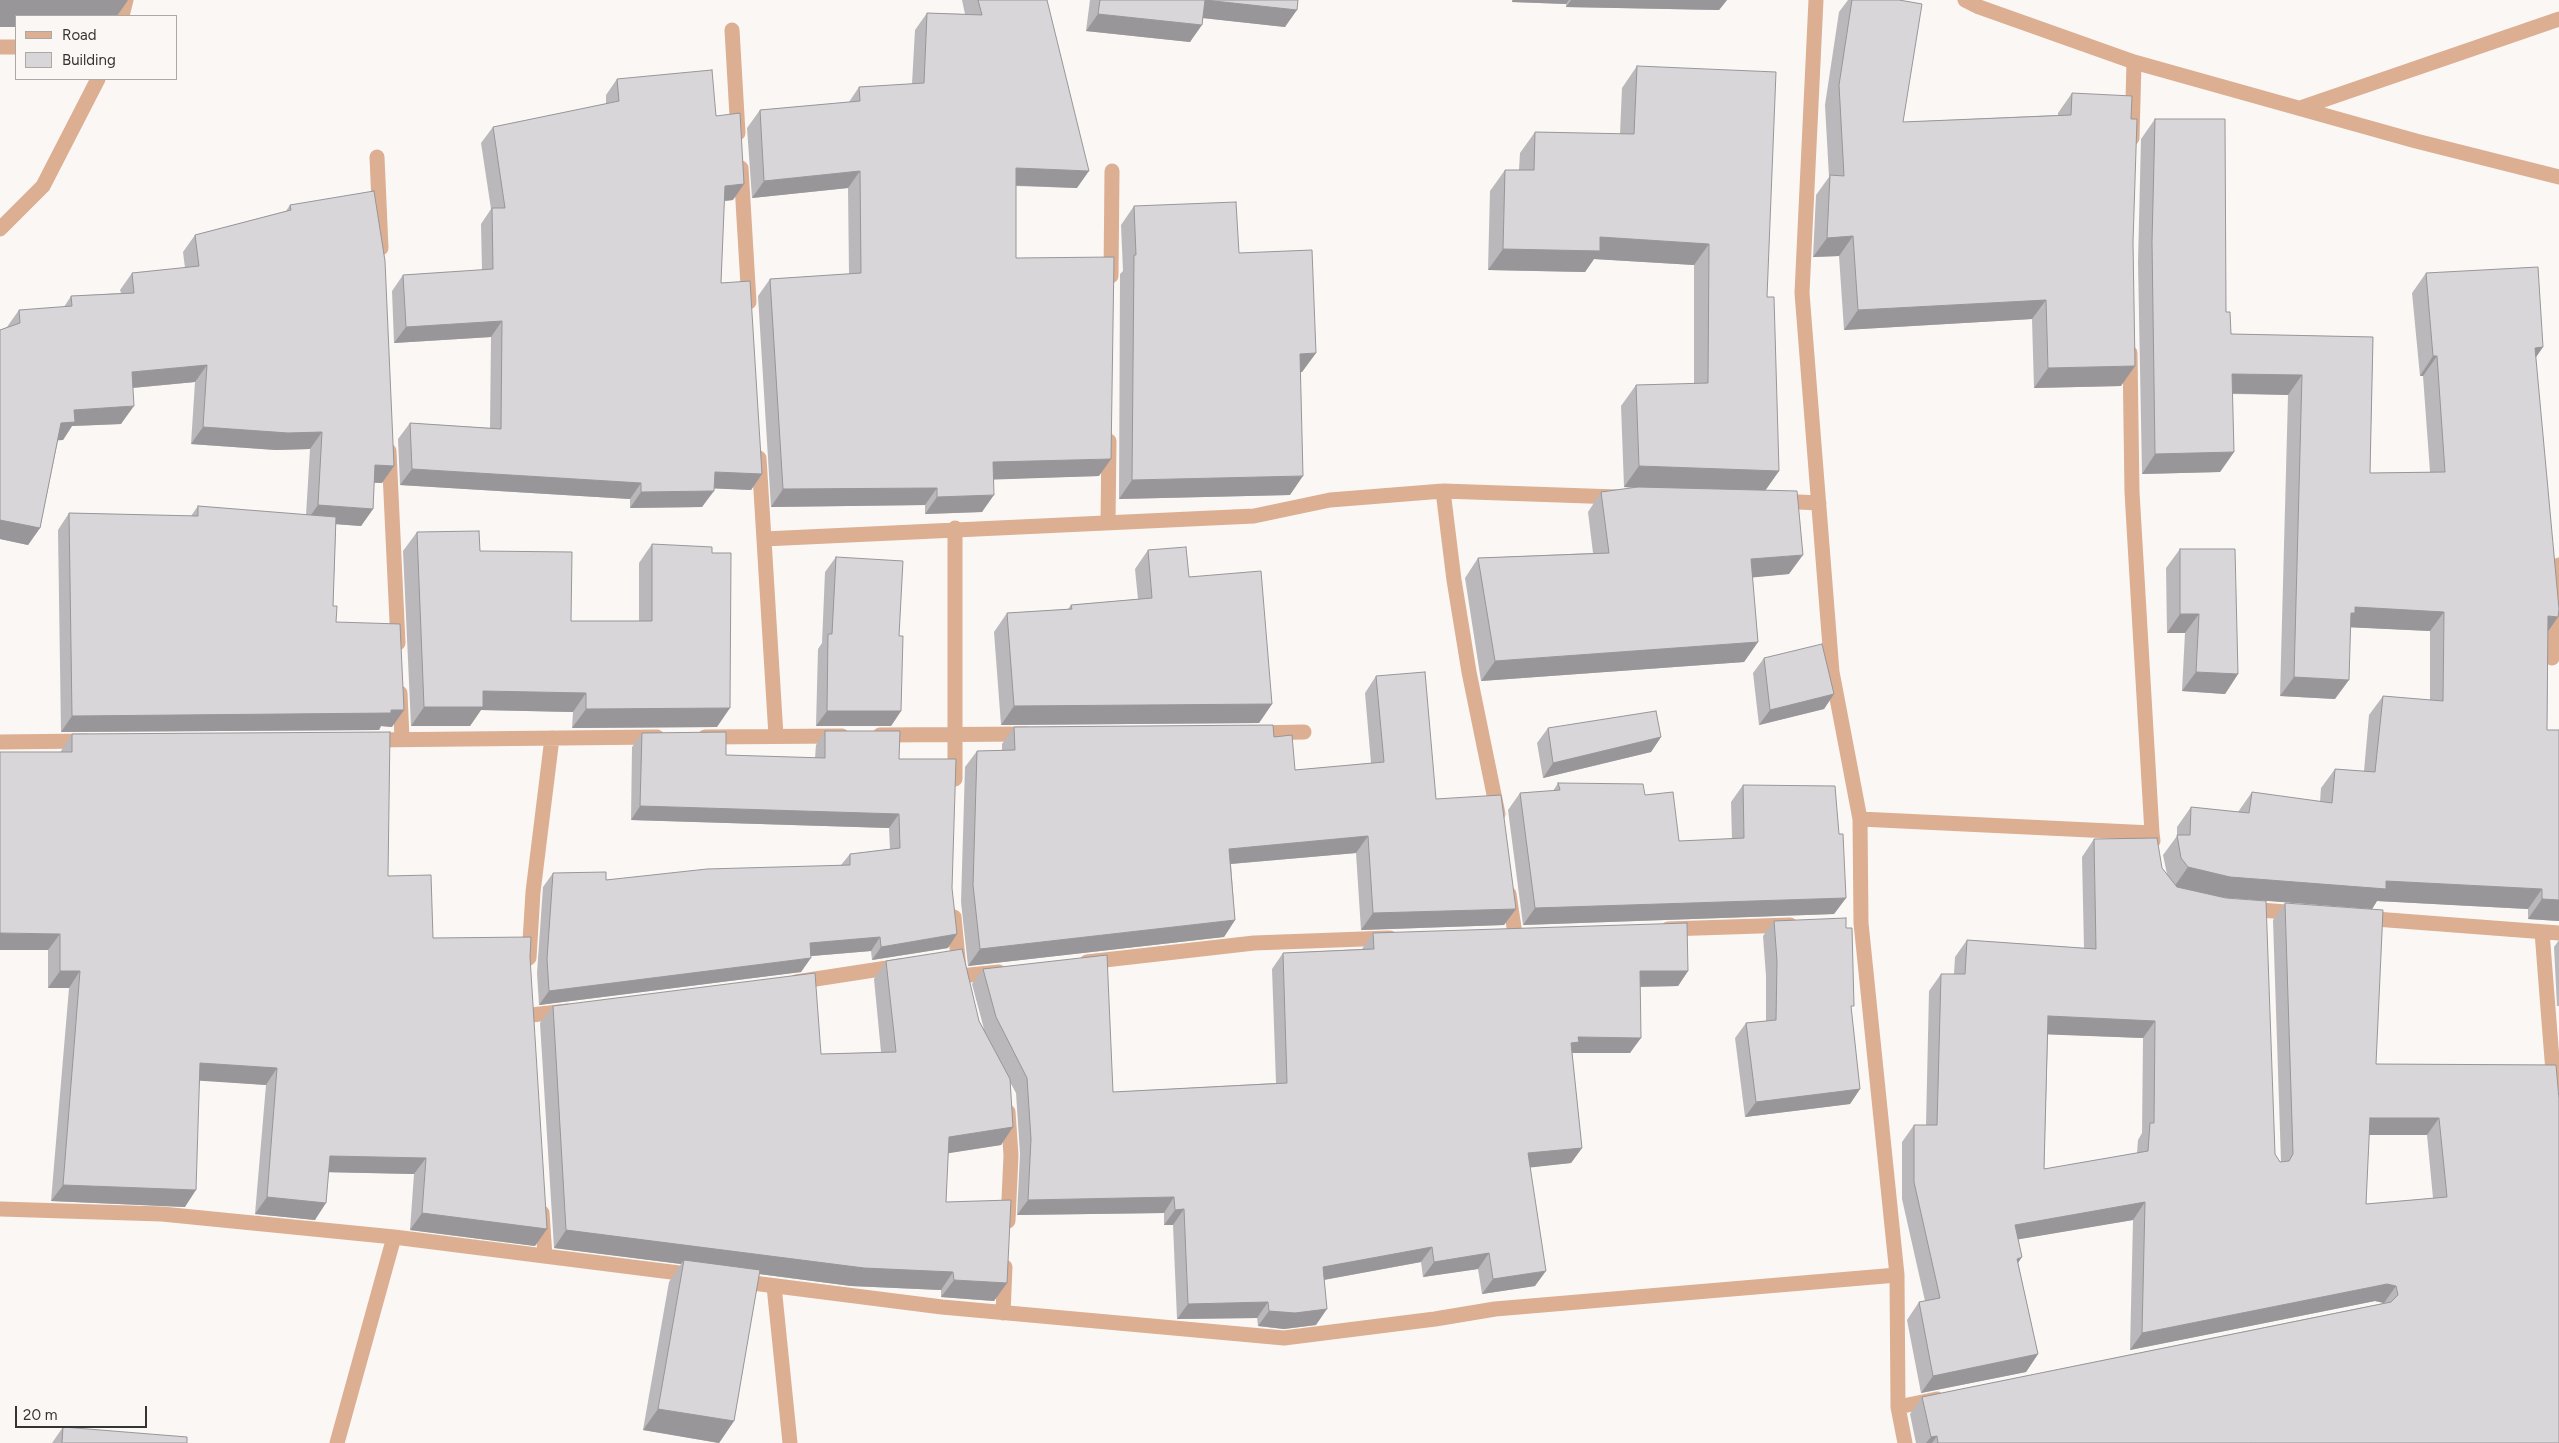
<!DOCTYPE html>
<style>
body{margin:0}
#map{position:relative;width:2559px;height:1443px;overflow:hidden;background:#faf7f4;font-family:Figtree,sans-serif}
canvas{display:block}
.legend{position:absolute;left:15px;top:15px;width:162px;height:65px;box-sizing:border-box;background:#faf7f4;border:1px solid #aba9a6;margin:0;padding:6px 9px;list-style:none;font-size:15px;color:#353432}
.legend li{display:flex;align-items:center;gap:10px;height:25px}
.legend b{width:25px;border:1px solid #aba9a6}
.scale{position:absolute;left:15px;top:1406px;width:132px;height:22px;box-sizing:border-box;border:2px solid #353432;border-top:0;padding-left:6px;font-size:15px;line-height:18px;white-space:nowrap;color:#353432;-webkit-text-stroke:4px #faf7f4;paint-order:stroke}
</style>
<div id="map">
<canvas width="2559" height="1443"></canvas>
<ul class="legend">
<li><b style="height:6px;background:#dcae92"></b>Road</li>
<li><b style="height:14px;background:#d9d6d9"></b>Building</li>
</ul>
<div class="scale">20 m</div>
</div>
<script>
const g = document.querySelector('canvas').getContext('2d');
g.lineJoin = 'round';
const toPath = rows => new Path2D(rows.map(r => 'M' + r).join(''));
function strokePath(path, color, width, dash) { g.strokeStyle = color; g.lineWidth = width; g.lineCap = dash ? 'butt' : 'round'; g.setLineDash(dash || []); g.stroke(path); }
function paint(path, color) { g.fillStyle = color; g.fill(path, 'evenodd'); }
const minor = toPath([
 [1816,0,1802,293,1832,672,1860,819,1861,923,1897,1275,1898,1407,1905,1443],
 [1965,0,1979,7,2134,62,2416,141,2559,177],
 [122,16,126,0],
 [732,30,738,133],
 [0,47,16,47],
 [2300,108,2559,19],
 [2132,138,2134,62],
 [377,157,381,248],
 [741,168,749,302],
 [0,229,43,186,98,79],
 [1111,276,1112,171],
 [2130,353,2132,492,2152,833],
 [389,451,398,643],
 [759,458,776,736],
 [1443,491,1454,580,1469,672,1498,814],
 [1778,501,1819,503],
 [1108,522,1109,441],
 [955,528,955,779],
 [764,539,1254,516,1330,500,1443,491,1617,497],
 [2552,658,2559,565],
 [400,693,402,739],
 [1253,733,1304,732],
 [880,735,1027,734],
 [705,737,842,736],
 [370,740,657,737],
 [0,742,87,741],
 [1860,819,2152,833,2153,841],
 [1509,894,1515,934],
 [2247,909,2299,913],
 [954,917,959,969],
 [2362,918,2559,933],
 [1668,929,1790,925],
 [2542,932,2554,1085],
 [529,958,533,892,552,738],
 [1087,962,1254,943,1390,938],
 [960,976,999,972],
 [796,982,900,966],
 [531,1015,568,1011],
 [0,1209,162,1214,394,1237,695,1275],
 [542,1213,545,1256],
 [1008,1221,1011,1155,1008,1112],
 [737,1281,942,1307,1284,1338,1435,1319,1495,1309,1897,1275],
 [774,1286,790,1443],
 [1003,1313,1005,1267],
 [1898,1407,1937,1399],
 [337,1443,394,1237]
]);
const wall = toPath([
 [962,0,1047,0,1077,188,1016,186,1016,258,1099,476,993,479,982,512,925,514,925,505,771,507,758,296,770,279,849,274,848,188,752,198,747,128,760,110,849,102,859,87,912,84,915,30,927,13,965,14],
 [1090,0,1298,0,1285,27,1203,18,1190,42,1086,31],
 [1512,0,1727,0,1719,10,1566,7,1566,4,1512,2],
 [1848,0,1899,0,1903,122,2058,115,2058,113,2072,93,2121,386,2034,388,2032,319,1844,330,1839,256,1813,257,1816,195,1829,177,1825,105,1839,12],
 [1637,66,1767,297,1779,471,1765,491,1789,574,1752,577,1758,642,1744,662,1481,681,1465,578,1478,558,1593,553,1588,512,1601,492,1633,488,1624,487,1621,406,1636,385,1694,384,1694,265,1594,259,1585,272,1488,270,1490,191,1505,170,1519,170,1520,153,1535,132,1620,134,1622,88],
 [617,79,716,116,733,200,724,201,721,283,762,474,751,490,714,488,702,507,630,508,630,499,400,485,398,439,410,423,490,428,491,337,394,343,392,291,403,275,482,270,481,224,491,209,481,143,493,127,606,104,606,95],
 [2155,119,2226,312,2231,334,2373,337,2370,473,2430,472,2423,376,2420,376,2412,293,2426,273,2543,347,2536,357,2548,632,2547,730,2559,921,2528,919,2528,909,2377,901,2372,909,2221,897,2275,1154,2280,1162,2281,1162,2273,920,2285,903,2376,1064,2556,1065,2559,1443,1916,1443,1910,1414,1922,1397,2384,1303,2375,1301,2130,1350,2133,1220,2018,1239,2018,1263,2038,1354,2026,1372,1921,1393,1907,1320,1919,1302,1925,1301,1902,1199,1902,1142,1914,1125,1926,1125,1929,991,1941,974,1954,974,1955,957,1967,940,2084,948,2082,857,2094,839,2162,868,2167,874,2163,855,2177,836,2177,827,2191,807,2238,812,2252,792,2320,802,2321,788,2335,769,2364,771,2369,715,2383,696,2430,700,2430,631,2350,627,2335,699,2280,696,2288,395,2232,394,2234,452,2220,472,2142,474,2138,262,2141,139],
 [2048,1034,2143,1038,2142,1133,2138,1140,2137,1153,2044,1169],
 [2369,1135,2427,1135,2433,1198,2366,1204],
 [290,205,394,466,382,483,374,483,373,509,361,526,336,524,333,606,336,622,392,727,381,726,379,730,61,732,58,530,69,513,191,516,198,506,306,515,310,449,276,450,191,444,195,382,133,388,121,424,72,426,63,440,58,440,40,528,28,545,0,539,0,330,7,327,19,310,64,307,71,296,121,293,120,290,132,273,185,268,183,252,195,235,286,211],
 [1134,206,1239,253,1316,353,1302,372,1301,372,1290,495,1119,499,1120,274,1123,271,1121,225],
 [417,532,480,551,571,621,639,621,639,563,652,544,712,553,717,727,572,728,573,712,481,710,470,726,411,726,403,551],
 [2180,549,2238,674,2225,694,2182,691,2185,633,2167,633,2166,568],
 [1148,550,1189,577,1272,704,1259,723,1001,725,994,632,1007,613,1068,609,1071,605,1138,599,1135,569],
 [836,557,899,636,901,711,891,726,816,726,818,649,822,643,825,572],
 [1764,658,1834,694,1824,709,1759,725,1753,673],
 [1376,676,1436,799,1516,909,1504,925,1361,930,1356,853,1231,864,1235,920,1224,937,968,966,961,902,965,767,977,751,1002,750,1002,744,1014,727,1274,737,1295,770,1371,763,1365,693],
 [1548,728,1661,737,1651,752,1543,778,1537,743],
 [825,731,899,759,948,948,872,960,871,951,811,956,801,972,539,1005,537,973,543,887,553,873,606,880,841,865,850,854,890,849,889,828,631,820,632,747,642,733,726,755,815,758,816,745],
 [72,734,388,876,433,938,530,957,535,1246,410,1230,414,1174,329,1172,315,1220,255,1214,266,1085,200,1080,185,1207,51,1201,69,988,48,988,48,950,61,751],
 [1558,783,1645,795,1679,841,1732,839,1731,802,1743,785,1846,898,1834,914,1523,925,1508,810,1520,793,1553,791],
 [1774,921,1851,1009,1860,1089,1850,1104,1745,1117,1735,1038,1746,1023,1766,1021,1766,976,1763,936],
 [1373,933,1688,971,1678,986,1640,987,1630,1053,1572,1053,1582,1148,1571,1163,1530,1167,1535,1286,1482,1294,1478,1269,1423,1277,1421,1262,1324,1280,1316,1325,1284,1329,1258,1326,1257,1318,1177,1319,1173,1225,1164,1225,1164,1213,1017,1215,1020,1154,1016,1093,1010,1082,1013,1127,1001,1145,948,1153,946,1202,1007,1283,994,1301,941,1297,941,1290,851,1286,759,1274,734,1421,719,1443,643,1430,669,1282,681,1264,554,1248,540,1023,553,1006,821,1054,881,1052,874,979,886,961,979,1021,984,1029,972,984,983,969,1113,1092,1276,1083,1272,969,1283,953,1362,949],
 [2559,940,2559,1006,2557,1006,2554,947],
 [63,1427,187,1443,52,1443]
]);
const shadedWall = toPath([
 [0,0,128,0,117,16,16,16,16,27,0,27],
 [1205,0,1297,10,1285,27,1193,17],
 [1513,0,1569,0,1566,4,1512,2],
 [1571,0,1727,0,1719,10,1566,7],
 [1098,14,1202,25,1190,42,1086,31],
 [1016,168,1089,171,1077,188,1004,185],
 [860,171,848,188,752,198,764,181],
 [744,184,733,200,714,202,725,186],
 [1853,236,1839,256,1813,257,1827,238],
 [1600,237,1709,244,1694,265,1594,259,1585,272,1488,270,1503,249],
 [2046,300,2032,319,1844,330,1858,310],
 [502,321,491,337,394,343,406,327],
 [2543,347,2529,367,2535,348],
 [1316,353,1302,372,1287,373,1300,354],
 [2433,356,2437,356,2423,376,2420,376],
 [207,365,195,382,120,389,132,372],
 [2135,366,2121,386,2034,388,2048,368],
 [2232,374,2302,375,2288,395,2218,393],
 [134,406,121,424,72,426,63,440,49,441,61,423,74,410],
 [203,427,322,432,310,449,276,450,191,444],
 [2234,452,2220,472,2142,474,2155,454],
 [1111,459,1099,476,981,480,993,462],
 [375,465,394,466,382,483,363,482],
 [1639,466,1779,471,1764,492,1624,487],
 [412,469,641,483,630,499,400,485],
 [715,472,762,474,751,490,703,488],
 [1303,476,1290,495,1119,499,1132,480],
 [937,488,925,505,771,507,783,489],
 [714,491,702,507,630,508,641,492],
 [994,495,982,512,925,514,937,497],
 [318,505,373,509,361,526,306,522],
 [0,520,40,528,28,545,0,539],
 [1803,555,1789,574,1737,579,1751,559],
 [2355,607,2444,612,2430,631,2344,627,2337,632],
 [2180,614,2199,614,2185,633,2167,633],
 [2548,616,2558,617,2544,637],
 [1758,642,1744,662,1481,681,1495,661],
 [2196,672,2238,674,2225,694,2182,691],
 [2294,677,2349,680,2335,699,2280,696],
 [483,691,586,693,573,712,481,710,470,726,411,726,424,707],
 [1834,694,1824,709,1759,725,1770,710],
 [1272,704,1259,723,1001,725,1014,706],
 [730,708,717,727,572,728,586,709],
 [391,710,404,710,392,727,381,726,379,730,61,732,72,716],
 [827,711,901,711,891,726,816,726],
 [1661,737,1651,752,1543,778,1553,763],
 [640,806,899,814,889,828,631,820],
 [1368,836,1356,853,1218,865,1229,849],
 [2188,867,2386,881,2542,889,2528,909,2377,901,2372,909,2216,897,2174,887],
 [1846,898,1834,914,1523,925,1535,908],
 [2542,899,2559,900,2559,921,2528,919],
 [1516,909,1504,925,1361,930,1373,913],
 [1235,920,1224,937,968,966,980,949],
 [0,933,60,934,48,950,0,950],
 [957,934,948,948,872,960,881,947],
 [880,937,871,951,800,957,810,943],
 [811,958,801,972,539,1005,549,991],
 [60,971,80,971,69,988,48,988],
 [1640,971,1688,971,1678,986,1630,987],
 [2048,1016,2155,1021,2143,1038,2036,1034],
 [1578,1037,1641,1038,1630,1053,1572,1053,1571,1043],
 [200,1063,277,1068,266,1085,189,1080],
 [1860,1089,1850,1104,1745,1117,1756,1102],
 [2370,1118,2439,1118,2427,1135,2358,1135],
 [1013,1127,1001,1145,937,1155,949,1137],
 [1582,1148,1571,1163,1517,1169,1528,1153],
 [330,1156,426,1158,414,1174,318,1172],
 [63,1185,196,1190,185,1207,51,1201],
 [267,1197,326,1203,315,1220,255,1214],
 [1174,1197,1164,1213,1017,1215,1028,1200],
 [2145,1202,2133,1220,2003,1242,2015,1225],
 [1184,1209,1173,1225,1164,1225,1175,1210],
 [422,1213,547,1229,535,1246,410,1230],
 [566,1230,953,1272,941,1290,851,1286,683,1264,684,1260,681,1264,554,1248],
 [1432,1247,1421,1262,1312,1282,1323,1267],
 [1489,1253,1478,1269,1423,1277,1434,1262],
 [2022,1257,2010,1275,2017,1259],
 [1546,1271,1535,1286,1482,1294,1493,1279],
 [954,1280,1007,1283,994,1301,941,1297],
 [2387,1284,2396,1286,2384,1303,2375,1301,2130,1350,2142,1333],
 [1268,1302,1257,1318,1177,1319,1188,1304],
 [1327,1309,1316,1325,1284,1329,1258,1326,1269,1311],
 [2038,1354,2026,1372,1921,1393,1933,1376],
 [658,1409,734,1421,719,1443,643,1430],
 [1937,1436,1932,1443,1926,1443,1931,1437]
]);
const building = toPath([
 [978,0,1047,0,1089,171,1016,168,1016,258,1114,257,1111,459,993,462,994,495,937,497,937,488,783,489,770,279,861,273,860,171,764,181,760,110,860,101,859,87,924,83,927,13,982,15,978,0],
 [1100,0,1298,0,1297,10,1205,0,1202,25,1098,14,1100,0],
 [1852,0,1899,0,1922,4,1903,122,2071,115,2072,93,2132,96,2131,119,2137,119,2133,242,2135,366,2048,368,2046,300,1858,310,1853,236,1827,238,1830,175,1844,176,1839,85,1852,0],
 [1637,66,1776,72,1767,297,1774,297,1779,471,1639,466,1636,385,1708,383,1709,244,1600,237,1600,251,1503,249,1505,170,1534,170,1535,132,1634,134,1637,66],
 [712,70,716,116,740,113,744,184,725,186,721,283,750,281,762,474,715,472,714,491,641,492,641,483,412,469,410,423,501,429,502,321,406,327,403,275,493,269,492,208,505,208,493,127,619,101,617,79,712,70],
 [2155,119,2225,119,2226,312,2230,312,2231,334,2373,337,2370,473,2445,472,2437,356,2433,356,2426,273,2538,267,2543,347,2535,348,2559,609,2558,617,2548,616,2547,730,2559,730,2559,900,2542,899,2542,889,2386,881,2386,889,2230,877,2188,867,2181,858,2177,835,2190,835,2191,807,2249,813,2252,792,2332,803,2335,769,2375,772,2383,696,2443,701,2444,612,2355,607,2355,613,2351,613,2349,680,2294,677,2302,375,2232,374,2234,452,2155,454,2152,242,2155,119],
 [374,191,385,261,394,466,375,465,373,509,318,505,322,432,288,433,203,427,207,365,132,372,134,406,74,410,75,422,61,423,40,528,0,520,0,330,20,323,19,310,72,306,71,296,134,293,132,273,199,266,195,235,291,210,290,205,374,191],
 [1236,202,1239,253,1312,250,1316,353,1300,354,1303,476,1132,480,1134,255,1136,255,1134,206,1236,202],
 [1638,487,1797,491,1803,555,1751,559,1758,642,1495,661,1478,558,1609,553,1601,492,1638,487],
 [198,506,336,517,333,606,337,606,336,622,400,624,404,710,391,710,391,713,72,716,69,513,198,516,198,506],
 [479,531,480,551,572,552,571,621,652,621,652,544,712,547,712,553,731,553,730,708,586,709,586,693,483,691,483,707,424,707,417,532,479,531],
 [1186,547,1189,577,1261,571,1272,704,1014,706,1007,613,1072,609,1071,605,1152,598,1148,550,1186,547],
 [2180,549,2235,549,2238,674,2196,672,2199,614,2180,614,2180,549],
 [836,557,903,561,899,636,903,636,901,711,827,711,828,634,832,634,836,557],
 [1822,644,1834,694,1770,710,1764,658,1822,644],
 [1425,672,1436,799,1501,795,1516,909,1373,913,1368,836,1229,849,1235,920,980,949,973,885,977,751,1015,750,1014,727,1273,725,1274,737,1292,735,1295,770,1384,762,1376,676,1425,672],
 [1656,711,1661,737,1553,763,1548,728,1656,711],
 [825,731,900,731,899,759,956,759,952,888,957,934,881,947,880,937,810,943,811,958,549,991,547,959,553,873,606,872,606,880,707,869,850,865,850,854,900,848,899,814,640,806,642,733,726,732,726,755,825,758,825,731],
 [390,732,388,876,431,875,433,938,531,937,530,957,547,1229,422,1213,426,1158,330,1156,326,1203,267,1197,277,1068,200,1063,196,1190,63,1185,80,971,60,971,60,934,0,933,0,752,72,752,72,734,390,732],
 [1558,783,1643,784,1645,795,1673,792,1679,841,1744,838,1743,785,1835,786,1839,834,1843,834,1846,898,1535,908,1520,793,1560,790,1558,783],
 [2157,838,2162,868,2177,887,2226,898,2266,901,2275,1154,2280,1162,2289,1161,2293,1154,2285,903,2383,910,2376,1064,2556,1065,2559,1099,2559,1443,1938,1443,1937,1436,1931,1437,1922,1397,2391,1302,2398,1295,2396,1286,2387,1284,2142,1333,2145,1202,2015,1225,2022,1257,2017,1259,2038,1354,1933,1376,1919,1302,1940,1298,1914,1182,1914,1125,1937,1125,1941,974,1965,974,1967,940,2096,949,2094,839,2157,838],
 [2048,1016,2155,1021,2154,1123,2150,1123,2148,1151,2044,1169,2048,1016],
 [2370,1118,2439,1118,2447,1197,2366,1204,2370,1118],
 [1846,918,1846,928,1852,928,1854,1006,1851,1006,1860,1089,1756,1102,1746,1023,1776,1020,1777,961,1774,921,1846,918],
 [1687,923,1688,971,1640,971,1641,1038,1578,1037,1579,1042,1571,1043,1582,1148,1528,1153,1546,1271,1493,1279,1489,1253,1434,1262,1432,1247,1323,1267,1327,1309,1295,1313,1269,1311,1268,1302,1188,1304,1184,1209,1175,1210,1174,1197,1028,1200,1031,1139,1027,1078,996,1017,983,969,1107,955,1113,1092,1287,1083,1283,953,1374,949,1373,933,1687,923],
 [962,949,979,1021,1010,1079,1013,1127,949,1137,946,1202,1011,1200,1007,1283,954,1280,953,1272,864,1268,566,1230,553,1006,815,973,821,1054,896,1052,886,961,962,949],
 [684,1260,760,1270,734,1421,658,1409,684,1260],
 [63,1427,187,1437,187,1443,62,1443,63,1427]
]);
strokePath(minor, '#dcae92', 15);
paint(wall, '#bbb8bb');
paint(shadedWall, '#989698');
paint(building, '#d9d6d9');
strokePath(building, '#989698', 1);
</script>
